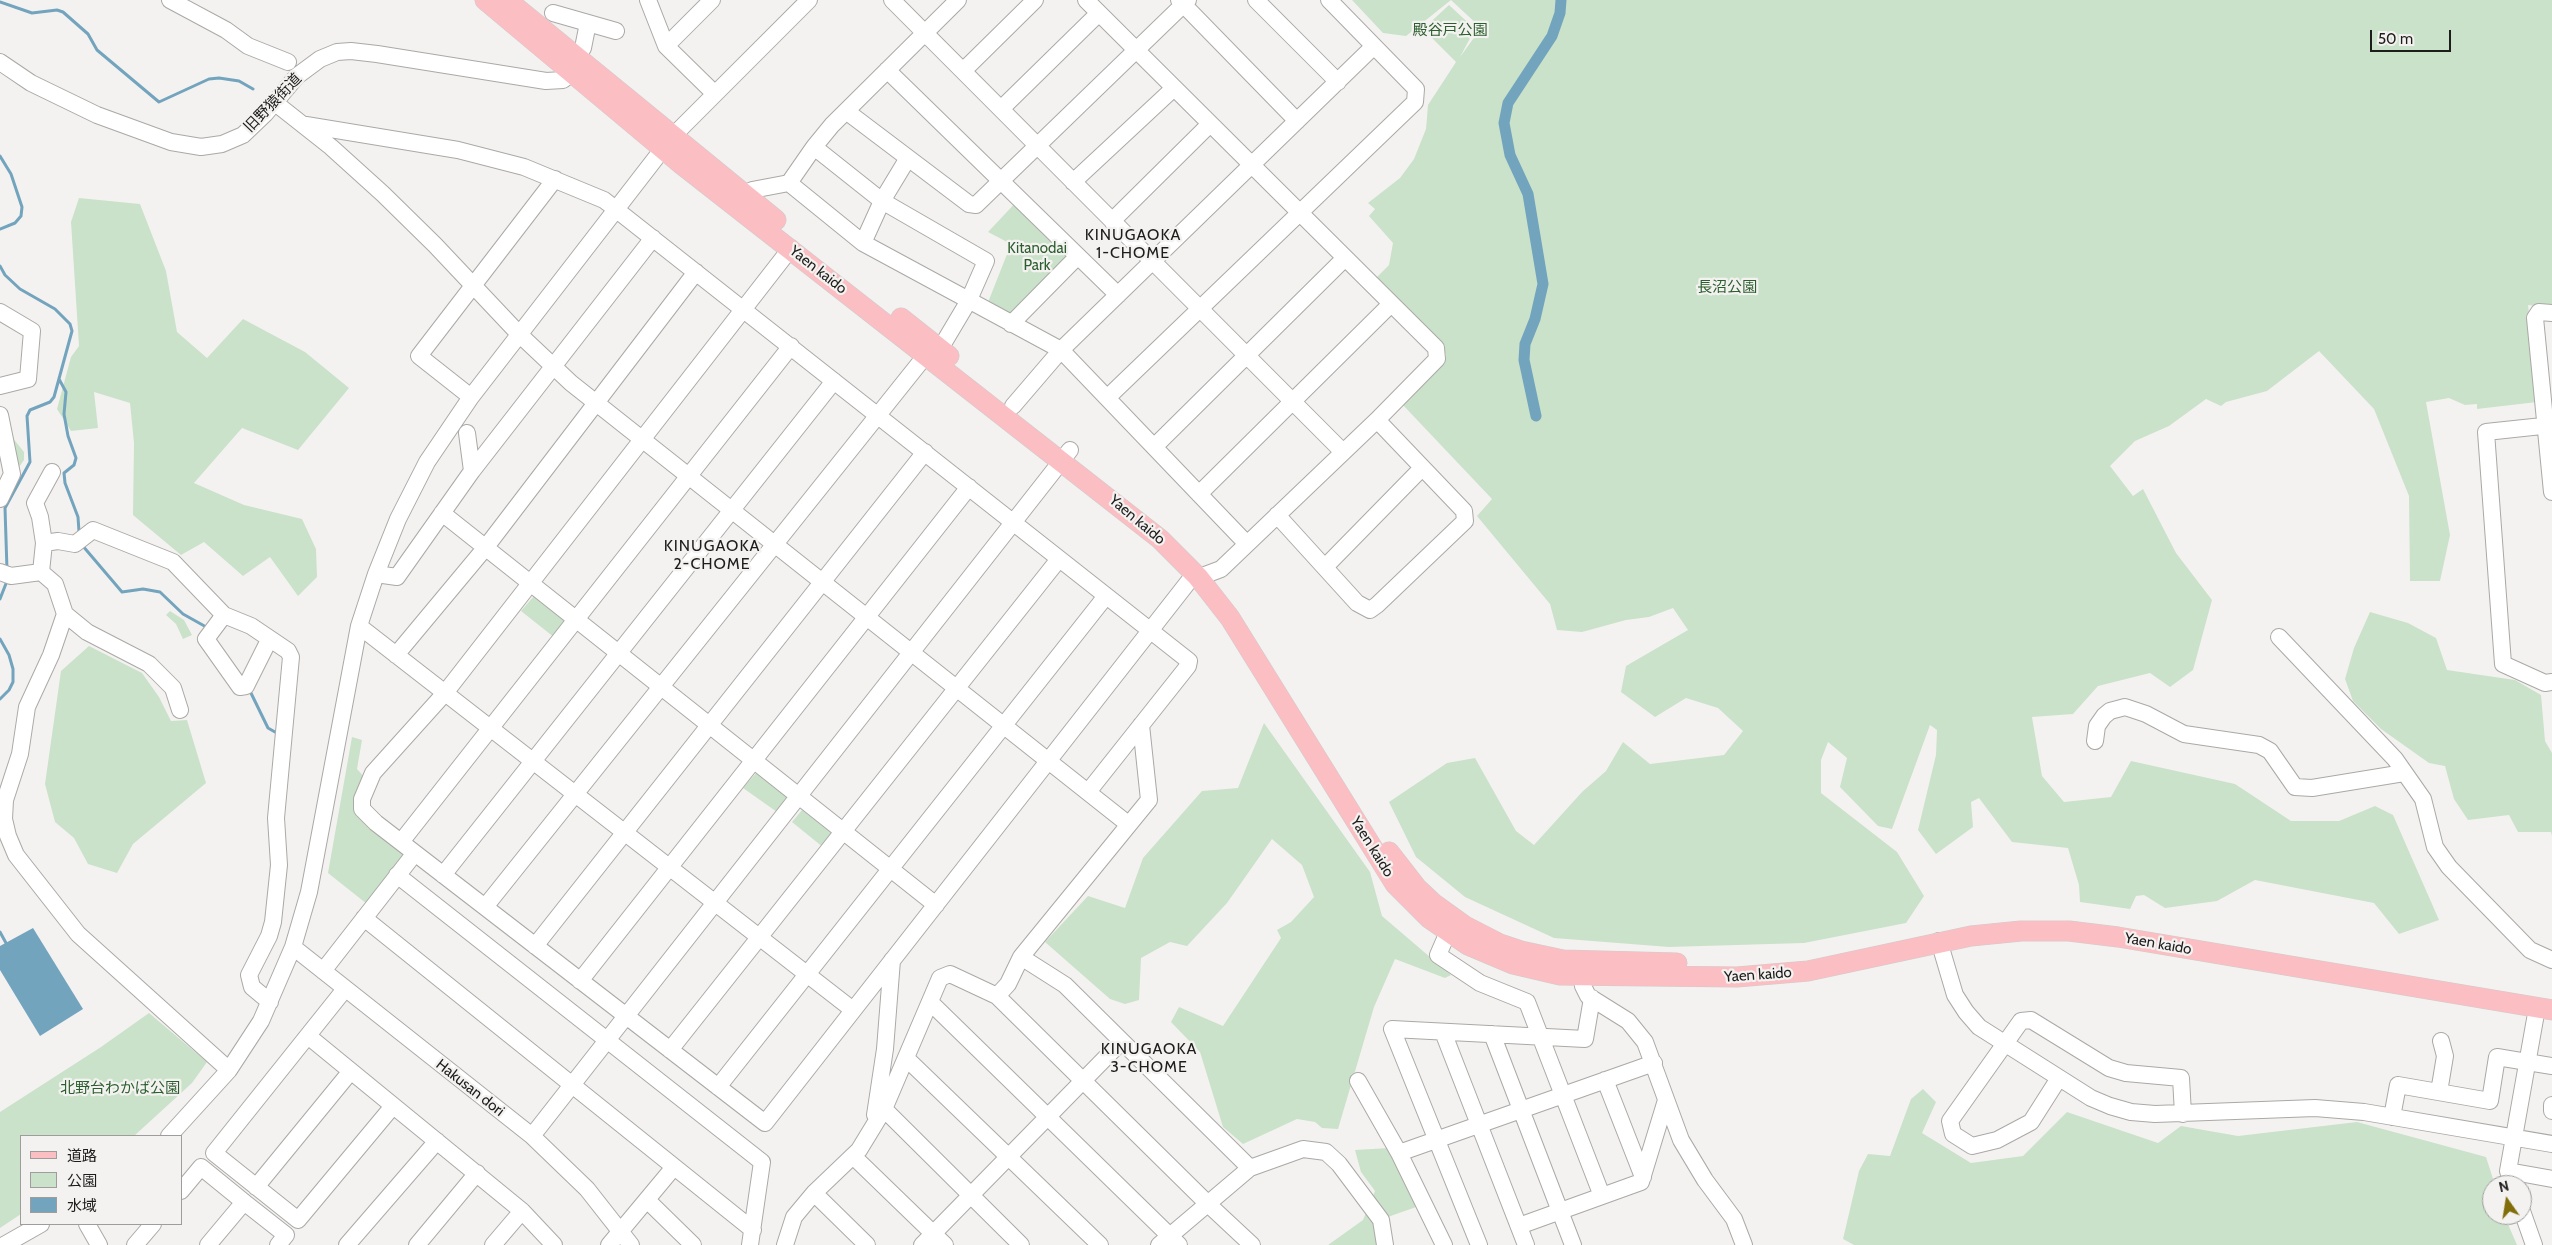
<!DOCTYPE html>
<meta charset="utf-8">
<style>
body{margin:0}
#map{position:relative;width:2552px;height:1245px;overflow:hidden;background:#f4f2f0;font-family:Cabin,"Noto Sans JP",sans-serif}
canvas{display:block}
.legend{position:absolute;left:20px;top:1135px;width:162px;height:90px;box-sizing:border-box;background:#f4f2f0;border:1px solid #9e9d9b;margin:0;padding:6px 9px;list-style:none;font-size:15px;color:#1e1d1c}
.legend li{display:flex;align-items:center;gap:10px;height:25px}
.legend b{width:25px;border:1px solid #9e9d9b}
.north{position:absolute;left:2482px;top:1175px;width:50px;height:50px;box-sizing:border-box;background:#f4f2f0;border:1px solid #9e9d9b;border-radius:50%;rotate:347deg;font-size:14px;font-weight:700;line-height:20px;text-align:center;color:#1e1d1c}
.north::after{content:'';display:block;margin:auto;width:18px;height:22px;background:#816e0b;clip-path:polygon(50% 0,100% 100%,50% 72%,0 100%)}
.scale{position:absolute;left:2370px;top:30px;width:81px;height:22px;box-sizing:border-box;border:2px solid #1e1d1c;border-top:0;padding-left:6px;font-size:15px;line-height:18px;white-space:nowrap;color:#1e1d1c;-webkit-text-stroke:4px #f4f2f0;paint-order:stroke}
</style>
<div id="map">
<canvas width="2552" height="1245"></canvas>
<ul class="legend">
<li><b style="height:6px;background:#fbbec2"></b>道路</li>
<li><b style="height:14px;background:#cae2c9"></b>公園</li>
<li><b style="height:14px;background:#73a4be"></b>水域</li>
</ul>
<div class="north">N</div>
<div class="scale">50 m</div>
</div>
<script>
const g = document.querySelector('canvas').getContext('2d');
g.lineJoin = 'round';
function paint(path, color) { g.fillStyle = color; g.fill(path, 'evenodd'); }
const toPath = rows => new Path2D(rows.map(r => 'M' + r).join(''));
function strokePath(path, color, width, dash) { g.strokeStyle = color; g.lineWidth = width; g.lineCap = dash ? 'butt' : 'round'; g.setLineDash(dash || []); g.stroke(path); }
function drawText(font, color, halo, rows, align = 'center') {
  g.font = font + ' Cabin,"Noto Sans JP",sans-serif'; g.lineWidth = 4.5; g.setLineDash([]); g.textBaseline = 'middle'; g.strokeStyle = halo; g.fillStyle = color; for (const [text, x, y, turn = 0] of rows) {
    g.save(); g.translate(x, y); g.rotate((+turn || 0) * Math.PI / 180); g.textAlign = isNaN(turn) ? turn : align; if (halo) g.strokeText(text, 0, 0); g.fillText(text, 0, 0); g.restore();
  }
}
const green = toPath([
 [1352,0,2552,0,2552,308,2528,305,2540,399,2537,402,2477,409,2477,404,2465,405,2449,398,2426,402,2450,535,2440,581,2410,581,2409,496,2374,409,2319,351,2267,391,2226,402,2221,406,2206,399,2169,426,2135,441,2110,466,2133,496,2143,489,2176,553,2212,600,2193,670,2170,687,2150,673,2098,686,2073,714,2032,717,2042,776,2064,802,2111,797,2131,761,2235,784,2291,821,2339,821,2375,806,2393,815,2439,920,2399,934,2374,903,2255,880,2217,901,2165,908,2144,895,2136,896,2130,909,2080,902,2079,885,2068,848,2012,842,1979,798,1971,802,1973,827,1936,854,1918,830,1936,755,1937,730,1930,725,1892,829,1878,826,1840,787,1847,758,1828,742,1821,760,1821,793,1897,852,1924,896,1906,923,1804,943,1669,947,1554,938,1465,897,1416,857,1389,802,1447,763,1475,758,1516,831,1534,845,1582,792,1606,771,1623,742,1650,764,1724,755,1743,731,1718,708,1686,698,1655,717,1621,692,1626,666,1688,630,1673,608,1649,617,1626,620,1582,632,1557,630,1550,604,1477,516,1492,499,1402,404,1445,360,1446,354,1375,279,1389,265,1393,243,1369,216,1375,209,1368,203,1400,178,1414,159,1426,129,1428,105,1456,62,1423,29,1449,5,1475,29,1460,57,1481,28,1451,0,1406,36,1383,33],
 [79,198,140,204,166,271,177,332,207,358,243,319,305,352,349,388,298,450,242,428,194,483,244,505,302,519,316,549,317,577,298,596,270,557,243,576,204,542,181,555,133,515,134,443,130,403,94,392,98,428,71,431,57,409,71,357,79,346,71,222],
 [1019,199,1078,256,1011,324,985,310,1011,244,988,232],
 [12,437,24,452,24,460,19,467],
 [534,596,567,623,555,638,521,611],
 [170,611,184,620,192,635,183,639,176,624,166,615],
 [2370,612,2408,623,2436,638,2447,670,2515,680,2541,695,2545,741,2552,753,2552,836,2551,832,2518,832,2509,815,2468,820,2454,799,2445,766,2429,763,2381,729,2353,701,2345,679,2354,648],
 [89,646,142,673,159,697,171,721,187,720,206,783,133,844,117,873,88,864,74,838,55,822,45,784,61,671],
 [1264,723,1370,872,1382,916,1451,975,1445,978,1395,959,1374,1007,1338,1129,1322,1128,1315,1122,1297,1119,1243,1144,1223,1127,1200,1052,1171,1022,1179,1007,1223,1026,1281,938,1277,930,1291,922,1314,897,1302,865,1272,839,1227,903,1187,946,1170,942,1141,958,1139,1000,1125,1004,1110,999,1045,942,1088,896,1125,908,1143,858,1202,791,1238,788],
 [352,737,362,740,357,769,367,780,359,798,412,853,372,908,328,873],
 [757,772,786,793,787,801,777,812,743,788],
 [802,810,834,835,824,848,792,822],
 [149,1013,207,1062,192,1083,134,1136,21,1136,21,1214,0,1228,0,1112,101,1047],
 [1923,1089,1936,1102,1922,1133,1971,1163,2023,1156,2067,1112,2158,1143,2181,1126,2238,1136,2357,1122,2486,1157,2495,1185,2492,1185,2492,1215,2504,1215,2517,1245,1854,1245,1843,1239,1859,1171,1868,1154,1890,1156,1911,1099],
 [1389,1148,1419,1206,1385,1218,1379,1245,1328,1245,1363,1220,1375,1191,1361,1172,1355,1150]
]);
const water = toPath([
 [33,928,83,1009,40,1036,0,970,0,946]
]);
const stream = toPath([
 [0,2,32,13,57,10,63,12,88,34,97,50,159,102,209,79,219,78,239,81,253,89],
 [0,156,11,174,22,207,21,216,15,223,0,229],
 [0,266,5,275,20,289,55,309,70,324,72,331,54,397,50,402,30,410,27,416,30,462,5,508,7,570],
 [59,379,66,392,64,414,68,436,76,458,74,465,64,473,65,483,78,517,79,532],
 [82,545,122,592,143,589,160,592,183,614,208,628],
 [0,599,7,581],
 [0,639,9,655,13,669,13,682,9,690,0,699],
 [249,689,268,728,275,732],
 [0,932,6,943]
]);
const canal = toPath([
 [1536,416,1524,360,1525,344,1535,319,1543,284,1528,194,1510,155,1504,123,1508,103,1552,36,1560,13,1561,0]
]);
const minor = toPath([
 [170,0,226,30,248,46,288,62],
 [648,0,666,46,715,94],
 [892,0,1343,452],
 [1179,0,1297,121],
 [1256,0,1338,82],
 [553,13,616,31],
 [666,46,712,0],
 [575,58,583,48,588,23],
 [0,62,31,83,97,115,171,142,201,147,222,144,243,135,265,114,297,76,320,59,337,52,351,51,377,54,546,81,563,80,581,66],
 [887,70,1118,295],
 [963,71,1035,0],
 [274,102,331,147,383,194,435,245,519,334,571,383,1128,824],
 [1001,109,1099,13],
 [846,111,969,204,976,205,1188,0],
 [306,125,458,150,524,167,604,200,1189,661],
 [814,147,832,125,958,0],
 [1073,182,1174,88],
 [789,183,814,147,882,201,986,261,968,302,940,349],
 [746,196,752,190,789,183,863,243,1061,350,1247,544],
 [1112,221,1210,124],
 [863,243,882,201,908,158],
 [791,248,445,693,373,773,362,799,362,809,376,823,765,1123,1189,581,1221,569,1377,420,1437,359,1436,348,1086,0],
 [0,312,32,331,28,379,0,386],
 [2552,313,2539,312,2535,318,2552,492],
 [1011,324,1078,256],
 [471,397,419,356,555,179],
 [1107,398,1415,102,1416,89,1329,0],
 [1013,406,1061,350,1374,46],
 [0,415,12,474,0,499],
 [2552,425,2486,432,2503,664,2545,683,2552,682],
 [467,433,472,471],
 [1154,447,1345,258],
 [1199,494,1391,304],
 [442,513,936,905],
 [1277,515,1357,603,1370,610,1377,605,1465,521,1464,511,1377,420],
 [44,543,40,517,35,503,52,472],
 [1325,567,1422,468],
 [0,572,11,576,41,572,44,543,58,541,75,544,93,530,173,562,224,615],
 [41,572,55,584,65,614,87,632,149,664,173,688,180,710],
 [376,574,397,577,472,471,653,238],
 [65,614,51,655,27,707,20,754,5,800,4,819,8,836,16,855,78,934,229,1070],
 [359,626,853,1010],
 [2279,637,2395,759,2423,799,2435,847,2449,867,2530,950,2552,960],
 [269,640,246,686,240,687,206,639,224,615,251,626,288,651,291,657,276,818,279,865,273,922,269,936,249,975,252,987,270,1002],
 [396,655,486,547,696,272],
 [1141,725,1149,800,1021,957,1065,985,1250,1168],
 [2095,741,2097,726,2104,716,2110,711,2125,707,2146,714,2184,734,2259,745,2270,751,2295,787,2312,788,2404,773],
 [1088,792,1188,666,1189,661],
 [401,842,791,346],
 [397,875,762,1162,750,1245],
 [443,875,834,381],
 [485,907,926,355],
 [364,918,753,1230],
 [1448,932,1438,955,1480,983,1527,1002,1602,1196],
 [1939,941,1955,995,1966,1012,1979,1027,2091,1098,2110,1106,2131,1112,2155,1114,2315,1108,2364,1112,2552,1144],
 [535,946,925,452],
 [293,947,532,1136,587,1189,631,1245],
 [1579,964,1583,986,1588,996,1628,1021,1645,1042,1681,1140,1705,1180,1734,1219,1744,1245],
 [323,971,415,853],
 [580,981,969,487],
 [345,989,214,1153,298,1220,393,1106],
 [997,996,1008,984,1021,957],
 [930,1002,1179,1245],
 [1443,1032,1526,1245],
 [1492,1034,1573,1245],
 [308,1036,522,1211,554,1245],
 [670,1050,1059,559],
 [907,1059,1100,1245],
 [2059,1078,2031,1122,1997,1140,1972,1146,1953,1134,1950,1121,2021,1021,2031,1020,2109,1068,2126,1073,2181,1078,2183,1114],
 [1605,1080,1643,1177],
 [1358,1081,1399,1153,1444,1245],
 [718,1087,1106,596],
 [2439,1092,2445,1056,2441,1041],
 [2552,1105,2552,1111],
 [884,1109,1021,1245],
 [875,1115,885,1049,892,960],
 [2392,1117,2398,1085,2490,1101,2497,1057,2552,1066],
 [169,1136,229,1070,261,1021,293,947,309,892,359,626,376,574,398,519,427,462,471,397,672,137,809,0],
 [532,1136,1070,450],
 [1399,1153,1654,1063],
 [853,1156,945,1245],
 [2508,1171,2552,1179],
 [2513,1185,2508,1171,2537,1008],
 [256,1187,351,1071],
 [181,1191,201,1167,244,1202],
 [814,1193,867,1245],
 [647,1200,693,1245],
 [2522,1211,2534,1245],
 [87,1224,99,1245],
 [1519,1226,1641,1182,1666,1100],
 [4,1245,41,1224],
 [135,1245,153,1224],
 [208,1245,244,1202,286,1235,278,1245],
 [347,1245,437,1141],
 [417,1245,477,1173],
 [493,1245,522,1211],
 [609,1245,674,1167],
 [785,1245,794,1217,814,1193,859,1150,884,1109,940,978,950,974,997,996,1208,1204,1252,1245],
 [922,1245,1121,1042],
 [1159,1245,1250,1168,1303,1149,1326,1152,1339,1164,1381,1220,1385,1245],
 [1479,1245,1392,1029,1585,1039,1592,998]
]);
const major = toPath([
 [485,0,681,164,1160,539,1198,577,1230,618,1395,884,1429,918,1468,945,1513,964,1560,975,1737,977,1808,971,1971,936,2021,931,2069,931,2118,937,2552,1010],
 [507,0,776,220],
 [901,318,949,356],
 [1389,852,1417,888,1433,903,1465,926,1500,944,1521,951,1563,960,1677,963]
]);
const parkNames = [
 ["殿谷戸公園",1450,31],
 ["Kitanodai",1037,249],
 ["Park",1037,266],
 ["長沼公園",1727,288],
 ["北野台わかば公園",120,1089]
];
const streetNames = [
 ["旧野猿街道",273,103,-46],
 ["Yaen kaido",818,270,38],
 ["Yaen kaido",1137,520,40],
 ["Yaen kaido",1372,847,58],
 ["Yaen kaido",2158,944,10],
 ["Yaen kaido",1758,975,-4],
 ["Hakusan dori",470,1088,38]
];
const neighbourhoodNames = [
 ["KINUGAOKA",1133,235],
 ["1-CHOME",1133,253],
 ["KINUGAOKA",712,546],
 ["2-CHOME",712,564],
 ["KINUGAOKA",1149,1049],
 ["3-CHOME",1149,1067]
];
paint(green, '#cae2c9');
paint(water, '#73a4be');
strokePath(stream, '#73a4be', 3);
strokePath(canal, '#73a4be', 11);
strokePath(minor, '#aba9a6', 18);
strokePath(major, '#cecdcd', 21);
strokePath(minor, '#fff', 16);
strokePath(major, '#fbbec2', 20);
drawText('15px', '#2c5f2f', '#f4f2f0', parkNames);
drawText('15px', '#1e1d1c', '#f4f2f0', streetNames);
g.letterSpacing = '1px';
drawText('16px', '#1e1d1c', '#f4f2f0', neighbourhoodNames);
g.letterSpacing = '0px';
</script>
